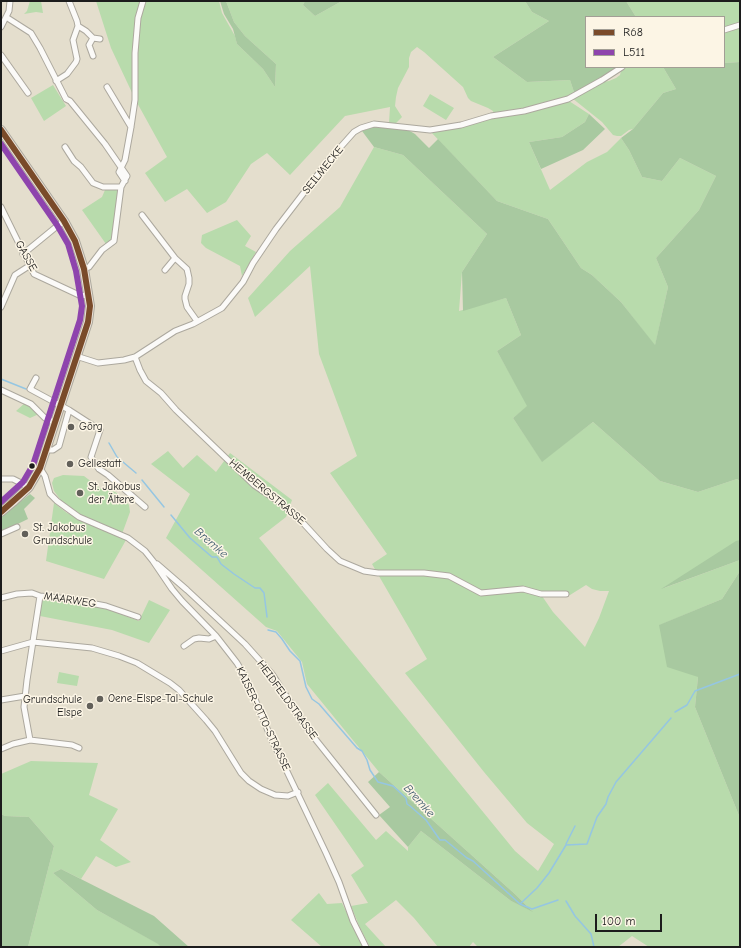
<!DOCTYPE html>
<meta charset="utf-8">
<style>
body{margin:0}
#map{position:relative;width:741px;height:948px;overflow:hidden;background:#e4decd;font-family:"Comic Neue",sans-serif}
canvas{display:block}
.frame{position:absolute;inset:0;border:2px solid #1c1c1c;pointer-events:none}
.legend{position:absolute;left:585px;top:16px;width:140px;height:52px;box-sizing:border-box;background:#fcf5e5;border:1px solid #a29e95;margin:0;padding:5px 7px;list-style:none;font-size:12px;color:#1c1c1c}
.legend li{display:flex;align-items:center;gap:8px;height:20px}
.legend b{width:20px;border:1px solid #a29e95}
.scale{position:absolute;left:595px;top:914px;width:67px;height:18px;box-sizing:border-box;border:2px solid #1c1c1c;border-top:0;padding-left:5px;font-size:12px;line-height:14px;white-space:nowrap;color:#1c1c1c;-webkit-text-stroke:3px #fcf5e5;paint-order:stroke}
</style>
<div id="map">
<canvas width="741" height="948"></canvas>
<div class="frame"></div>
<ul class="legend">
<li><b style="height:5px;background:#7a4b2a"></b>R68</li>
<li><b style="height:5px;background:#8e44ad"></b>L511</li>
</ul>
<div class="scale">100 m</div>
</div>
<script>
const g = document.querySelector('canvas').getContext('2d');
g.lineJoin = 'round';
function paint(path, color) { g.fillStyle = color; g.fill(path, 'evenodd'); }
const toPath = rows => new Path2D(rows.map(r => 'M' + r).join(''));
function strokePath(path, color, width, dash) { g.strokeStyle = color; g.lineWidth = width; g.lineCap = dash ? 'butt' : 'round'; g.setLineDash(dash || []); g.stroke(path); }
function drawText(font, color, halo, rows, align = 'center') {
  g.font = font + ' "Comic Neue",sans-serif'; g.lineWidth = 3; g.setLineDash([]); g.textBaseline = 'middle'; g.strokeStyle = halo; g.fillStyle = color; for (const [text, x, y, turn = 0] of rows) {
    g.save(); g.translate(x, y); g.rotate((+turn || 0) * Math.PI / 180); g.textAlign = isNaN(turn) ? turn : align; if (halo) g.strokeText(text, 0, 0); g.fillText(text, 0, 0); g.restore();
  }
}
const green = toPath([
 [30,1,41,1,43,13,36,12,24,14,27,11],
 [96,1,219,1,222,13,235,36,237,44,263,69,275,87,276,64,245,36,234,22,226,1,305,1,303,5,315,16,342,1,525,1,532,12,549,21,493,57,527,82,570,80,575,95,569,101,589,114,585,122,562,137,529,142,550,190,587,162,607,152,621,138,629,150,642,177,662,181,680,158,716,176,699,210,656,258,668,287,655,346,621,302,592,275,581,268,548,219,497,201,430,131,494,114,493,111,488,108,471,101,468,98,463,87,424,52,417,47,411,52,409,58,409,67,398,88,396,97,395,106,402,117,396,123,389,123,390,107,345,116,290,175,267,153,251,164,226,202,207,213,187,189,165,202,145,173,167,157,135,99,111,48],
 [626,1,740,1,740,62,724,63,724,17,636,17],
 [627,67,663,67,676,89,663,93,633,129,629,130,621,136,617,136,613,135,602,122,572,98,603,82,609,81,616,78,620,75,621,71],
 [53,85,66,106,44,121,31,98],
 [430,94,454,108,446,120,423,106],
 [374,147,403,155,487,234,462,272,459,311,506,298,521,335,497,351,528,406,513,418,542,461,593,422,660,481,698,492,737,479,740,481,740,540,664,588,740,560,740,571,722,599,660,625,698,677,695,707,740,818,740,947,649,947,632,936,618,947,478,947,473,942,469,947,438,947,414,918,396,900,365,924,386,947,370,947,360,928,351,906,368,903,351,875,364,866,315,795,328,783,376,840,386,831,408,851,408,847,421,831,511,901,532,911,516,895,379,772,307,684,302,662,277,631,266,627,166,538,190,494,151,464,168,451,183,468,197,455,216,472,230,453,292,500,286,517,259,538,515,851,538,871,554,844,527,823,484,772,405,673,427,659,372,564,387,554,330,473,357,456,319,354,310,266,255,317,248,298,290,251,340,207],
 [586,585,592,589,600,591,609,591,599,618,585,647,553,612,542,596,559,597,570,595],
 [118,189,111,242,106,244,82,210,102,197,105,190],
 [237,220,251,236,245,246,256,252,242,276,240,266,206,248,201,243,202,235],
 [26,402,39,414,30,418,16,411],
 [63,475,84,476,101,489,109,488,114,491,125,500,129,505,130,512,122,534,78,514,63,503,54,491,52,483,54,478],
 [54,503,67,513,123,537,126,540,104,579,46,561],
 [46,598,105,608,139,621,149,600,170,610,149,643,112,630,40,616,41,602],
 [59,672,79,676,77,686,57,683],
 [31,761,98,763,89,795,118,809,100,840,131,862,116,867,96,856,81,879,61,869,53,873,97,910,159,944,161,947,28,947,54,846,29,817,5,816,1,814,1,774],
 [319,893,327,904,342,903,363,947,322,947,291,920]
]);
const forest = toPath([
 [220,1,226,1,234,22,245,36,276,64,275,87,263,69,237,44,233,29,224,14],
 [305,1,342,1,315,16,303,5],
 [525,1,626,1,636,17,586,17,586,67,620,67,575,95,570,80,527,82,493,57,549,21,532,12],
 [740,62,740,481,737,479,698,492,660,481,593,422,542,462,513,418,527,406,497,351,521,335,506,298,463,311,462,272,487,234,403,155,374,147,362,131,373,127,408,130,415,134,429,148,438,139,497,201,548,219,581,268,592,275,621,302,655,345,668,287,656,258,699,210,716,176,680,158,662,181,642,177,629,150,621,138,633,129,663,93,676,89,663,67,724,67,724,63],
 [589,114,605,129,583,150,541,169,529,142,562,137,585,122],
 [30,494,35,498,24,509,28,519,1,532,1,517],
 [740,540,740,560,661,589,736,541],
 [740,571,740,818,695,707,698,677,667,667,659,625,722,599],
 [379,772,516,895,533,912,511,901,421,831,408,847,379,815,390,807,368,782],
 [1,814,5,816,29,817,54,846,28,947,1,947],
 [61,869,154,916,189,947,161,947,158,944,97,910,53,873]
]);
const stream = toPath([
 [1,379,26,389],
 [109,443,117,457,136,473],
 [142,480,164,507],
 [171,515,190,538,212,557,217,557,221,564,234,574,255,588,260,588,264,593,267,617],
 [268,630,276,632,282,639,290,651,300,661,306,687,312,699,319,704,357,748,362,751,367,760,370,770,378,782,393,786,406,798,407,804,410,806,426,820,440,840,445,840,467,858,473,861,520,904,532,909,558,900],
 [675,712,687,705,695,691,740,674],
 [566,844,575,826],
 [566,901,575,916,591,934,594,947],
 [520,904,537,888,549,873,566,845,587,844,597,817,606,804,608,797,616,782,671,718]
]);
const minor = toPath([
 [6,17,31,33,40,48,66,99,70,101,105,144,127,176,121,187,114,241,102,250,89,267,84,269],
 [78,26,86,31,93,38,89,45,93,56],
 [1,27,9,11,10,1],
 [724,30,740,25],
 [93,38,100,39],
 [1,55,28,93],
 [56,81,67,74,76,62,77,59,73,40,78,26,77,21,69,1],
 [107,87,131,127],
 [65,147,74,161,81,167,93,183,103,187,121,187],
 [125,181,119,172,125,160,131,127,135,100,135,53,138,18,143,1],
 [1,207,34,274,79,295,89,296],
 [142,215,175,258,187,269,189,278,189,284,185,296,185,299,187,307,197,321],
 [23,254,56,227,64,221],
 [165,270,175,258],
 [1,307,15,275,29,266],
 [76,356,98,363,124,360,135,357,175,331,193,324,222,308,243,282,253,263,276,229,329,160,354,132,361,128,374,124,430,130,461,125,491,116,524,111,568,99,602,80,622,67],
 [135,357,140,370,146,381,161,393,176,410,254,485,282,504,304,524,327,549,340,561,364,571,378,573,424,573,449,576,481,593,523,589,541,594,566,594],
 [36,378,30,389,69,410,100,430,91,457,99,469,108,475,145,507],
 [1,390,31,404,45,418,55,423],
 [46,450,53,450,59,446,69,410],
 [40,468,45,476,50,494,57,501,79,517,128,538,145,551,153,561,172,589,182,601,216,636,237,663,247,680,271,738,326,853,339,882,353,921,366,947],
 [1,479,13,479,29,487],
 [1,534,17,527],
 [157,564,187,590,245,644,272,674,308,730,376,815],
 [1,598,17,594,32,593,40,596,69,599,106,606,138,617],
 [184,646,194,639,199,638,209,639,216,636],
 [1,651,33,642,92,648,119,656,137,663,170,683,179,690,206,720,215,731,241,773,249,781,261,789,275,795,288,796,298,792],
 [1,700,25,696],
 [30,740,24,707,27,680,40,596],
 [1,749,13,744,30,740,72,745,79,748]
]);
const primary = toPath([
 [1,130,64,221,75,241,84,269,90,306,88,322,40,468,29,487,13,502,1,512]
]);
const bus1 = toPath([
 [1,130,64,221,75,241,84,269,90,306,88,322,40,468,29,487,1,512]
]);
const bus2 = toPath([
 [1,144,57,225,68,244,76,271,82,306,80,320,33,465,23,482,1,502]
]);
const markers = [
 [71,427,4,"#62605a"],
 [70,464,4,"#62605a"],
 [32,466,3.5,"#1c1c1c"],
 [80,493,4,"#62605a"],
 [25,534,4,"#62605a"],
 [100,699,4,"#62605a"],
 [90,706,4,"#62605a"]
];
const streetNames = [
 ["SEILMECKE",323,170,-51],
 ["GASSE",26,256,61],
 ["HEMBERGSTRASSE",267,492,40],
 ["MAARWEG",70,600,9],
 ["HEIDFELDSTRASSE",287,700,54],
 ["KAISER-OTTO-STRASSE",263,719,65]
];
const poiNames = [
 ["Görg",79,427],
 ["Gellestatt",78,464],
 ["St. Jakobus",88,487],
 ["der Ältere",88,500],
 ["St. Jakobus",33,528],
 ["Grundschule",33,541],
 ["Oene-Elspe-Tal-Schule",108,699],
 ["Grundschule",82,700,"right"],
 ["Elspe",82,713,"right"]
];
const waterNames = [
 ["Bremke",211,543,41],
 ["Bremke",419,801,48]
];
paint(green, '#b8dbac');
paint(forest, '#a8c9a0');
strokePath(stream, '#95c6e2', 1.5);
strokePath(minor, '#aca89e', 7);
strokePath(primary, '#aca89e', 10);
strokePath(minor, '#fbfaf8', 5);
strokePath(primary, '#ebe2d7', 8);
strokePath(bus1, '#7a4b2a', 6);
strokePath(bus2, '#8e44ad', 6);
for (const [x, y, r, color] of markers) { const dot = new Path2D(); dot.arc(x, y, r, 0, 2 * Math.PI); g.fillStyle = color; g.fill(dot); strokePath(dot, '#fcf5e5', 1.5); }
drawText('11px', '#1c1c1c', '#fcf5e5', streetNames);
drawText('11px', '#1c1c1c', '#fcf5e5', poiNames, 'left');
drawText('italic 12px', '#3f5c6f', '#fcf5e5', waterNames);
</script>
